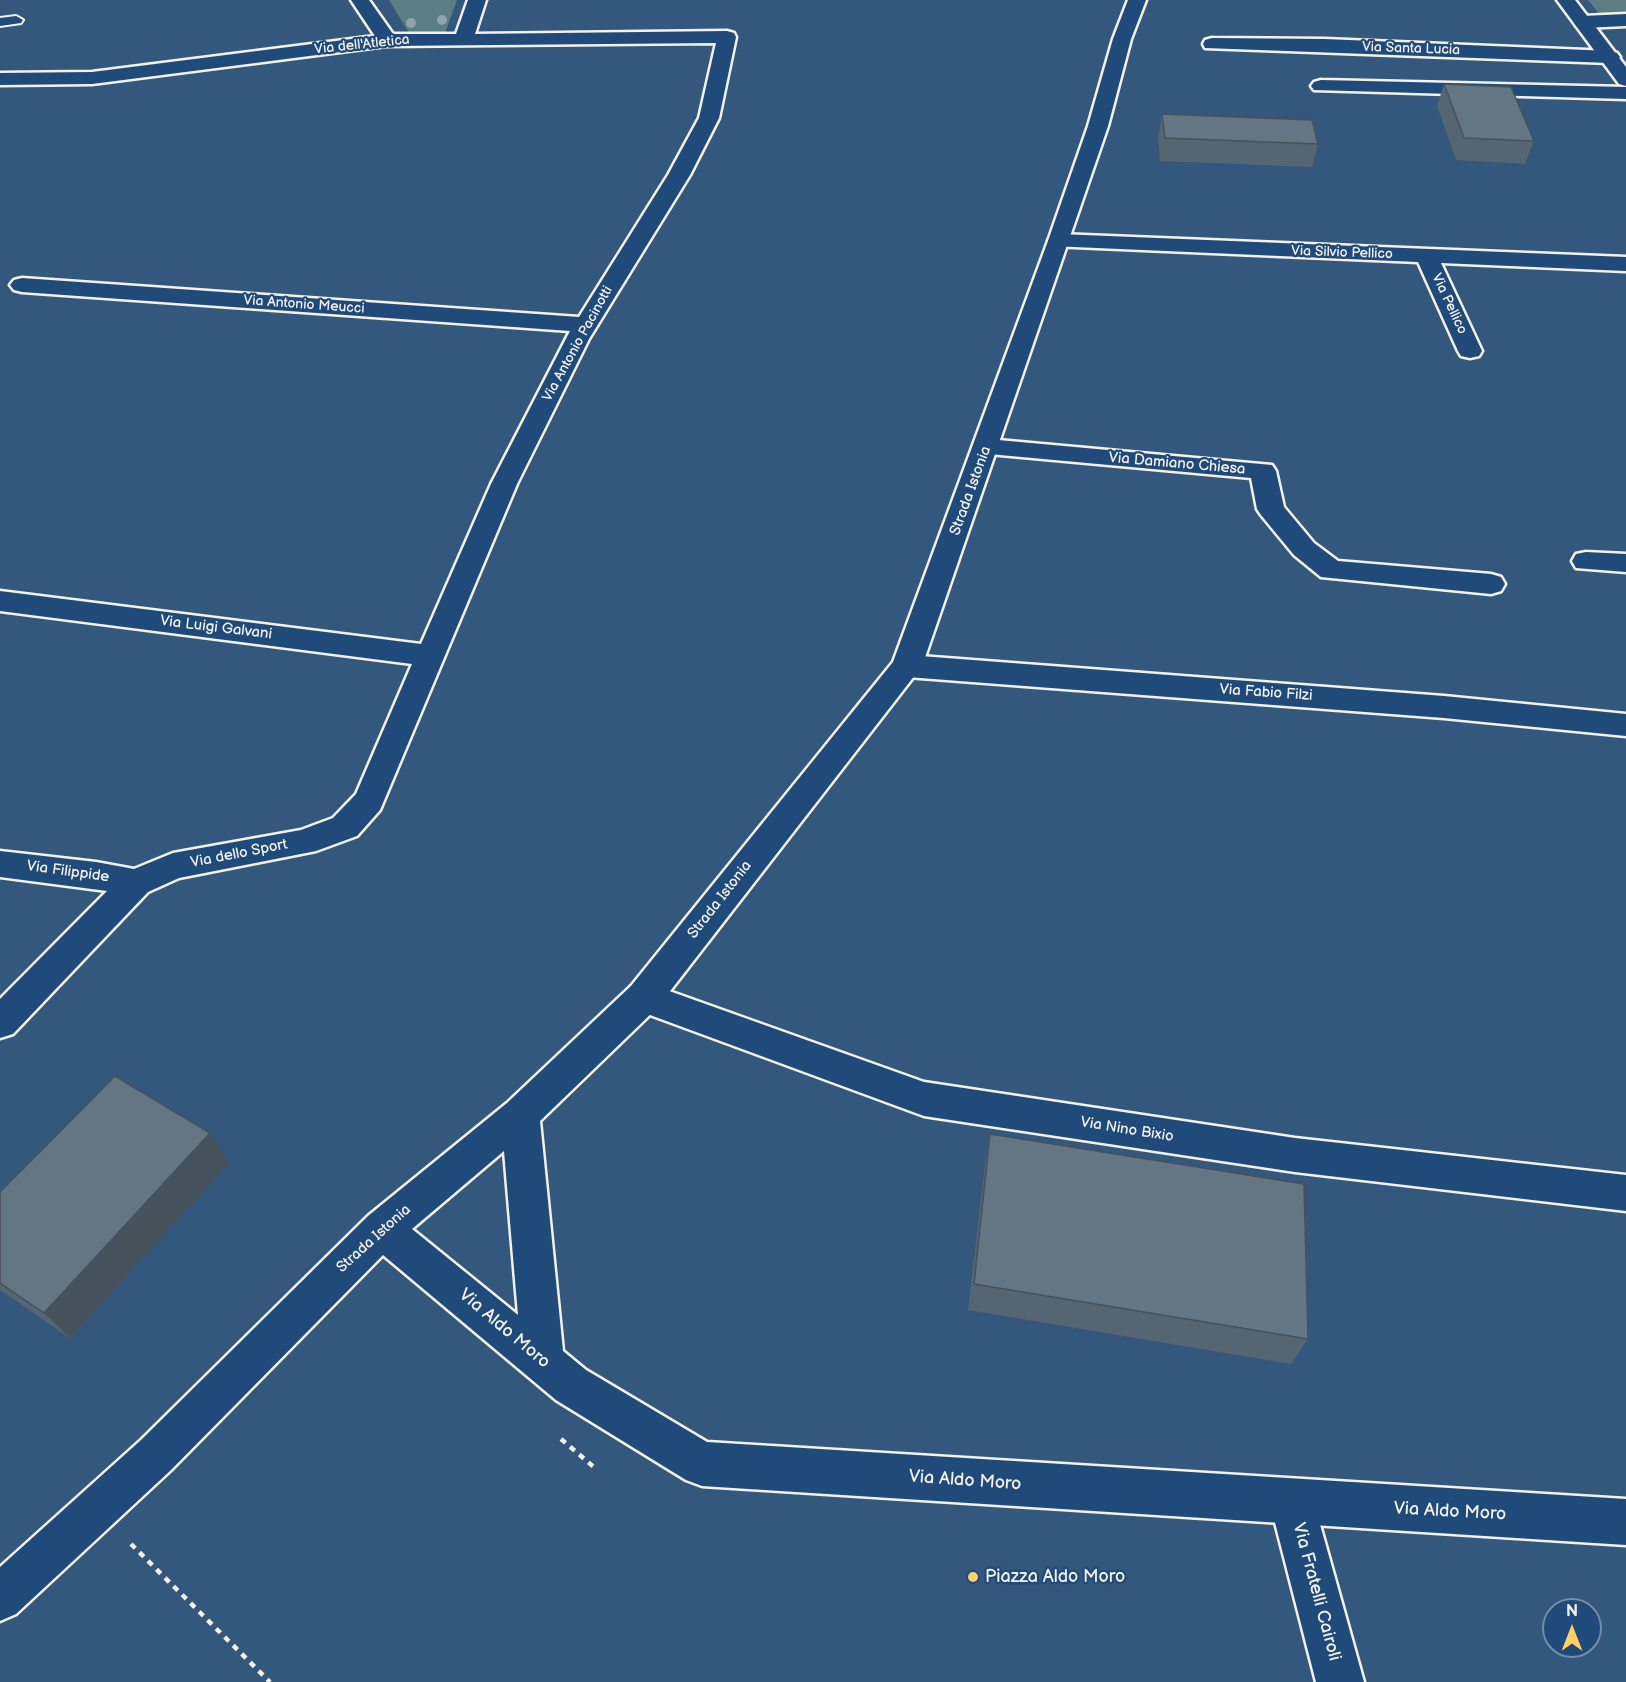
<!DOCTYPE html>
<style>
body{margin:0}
#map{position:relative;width:1626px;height:1682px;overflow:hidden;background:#34577d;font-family:"Balsamiq Sans",sans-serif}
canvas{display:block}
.north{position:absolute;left:1542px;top:1598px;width:60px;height:60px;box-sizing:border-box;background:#1f4a7a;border:2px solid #748da6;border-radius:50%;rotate:0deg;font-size:16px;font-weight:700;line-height:24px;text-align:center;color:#f4f1e8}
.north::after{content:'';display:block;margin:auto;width:21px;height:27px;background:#ffd166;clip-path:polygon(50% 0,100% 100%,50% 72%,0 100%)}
</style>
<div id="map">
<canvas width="1626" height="1682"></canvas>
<div class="north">N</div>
</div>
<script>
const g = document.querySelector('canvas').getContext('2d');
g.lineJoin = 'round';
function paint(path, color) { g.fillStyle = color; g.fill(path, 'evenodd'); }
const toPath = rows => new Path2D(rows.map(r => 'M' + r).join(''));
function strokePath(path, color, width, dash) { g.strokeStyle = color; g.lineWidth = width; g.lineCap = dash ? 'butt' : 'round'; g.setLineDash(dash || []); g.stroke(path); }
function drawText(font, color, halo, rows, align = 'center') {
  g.font = font + ' "Balsamiq Sans",sans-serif'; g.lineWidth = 4.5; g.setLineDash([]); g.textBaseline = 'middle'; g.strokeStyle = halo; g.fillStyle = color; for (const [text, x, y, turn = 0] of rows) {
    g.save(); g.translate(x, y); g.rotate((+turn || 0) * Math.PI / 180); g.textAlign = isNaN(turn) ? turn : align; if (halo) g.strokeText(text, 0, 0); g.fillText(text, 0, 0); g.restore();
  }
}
const green = toPath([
 [389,0,457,0,445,33,409,33],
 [1588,0,1626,0,1626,14,1600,15]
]);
const path = toPath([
 [561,1439,595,1468],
 [131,1544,270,1682]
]);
const lane = toPath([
 [16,16,23,20,21,23,0,26,0,18,16,16]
]);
const street = toPath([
 [351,0,369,0,393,34,456,34,468,0,486,0,475,34,727,31,734,33,736,37,719,118,690,175,589,339,517,484,380,810,357,836,316,851,179,878,148,892,13,1034,0,1038,0,999,107,891,0,877,0,851,96,862,134,869,173,853,301,830,333,818,356,794,412,664,0,611,0,591,421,644,491,484,570,331,22,292,14,290,10,285,14,280,22,278,579,317,668,175,699,118,716,43,387,46,92,84,0,85,0,73,92,72,375,36,351,0],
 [1626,14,1626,26,1583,28,1576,26,1574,22,1576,18,1583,16,1626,14],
 [1212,38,1325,39,1610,51,1617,53,1620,57,1617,61,1610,63,1205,48,1203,44,1205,40,1212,38],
 [1321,80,1626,87,1626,99,1314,90,1311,86,1314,82,1321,80],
 [1059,234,1626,257,1626,271,1441,263,1482,351,1479,356,1470,358,1461,356,1458,351,1418,262,1051,246,1048,241,1051,236,1059,234],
 [987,439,1272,465,1276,471,1284,507,1314,543,1338,561,1491,574,1501,577,1505,584,1501,591,1491,594,1321,577,1294,555,1261,515,1257,509,1251,478,978,453,974,447,978,441,987,439],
 [1586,552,1626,554,1626,572,1576,568,1572,561,1576,554,1586,552],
 [907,655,1444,696,1626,714,1626,736,1444,718,907,677,896,673,892,666,896,659,907,655],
 [644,982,924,1082,1295,1138,1626,1175,1626,1211,1295,1172,924,1116,631,1008,626,997,631,986,644,982],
 [1292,1481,1308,1487,1314,1503,1364,1682,1316,1682,1270,1503,1276,1487,1292,1481]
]);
const secondary = toPath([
 [1128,0,1146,0,1131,39,1108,126,922,666,657,1008,540,1121,563,1351,586,1370,707,1442,1626,1499,1626,1545,702,1486,686,1480,556,1400,383,1255,171,1470,16,1614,0,1621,0,1567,141,1440,368,1216,507,1103,631,986,893,662,1048,241,1088,126,1113,39,1128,0],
 [504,1151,518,1315,412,1229,504,1151],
 [1557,0,1575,0,1626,67,1626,86,1619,84,1557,0]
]);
const trees = [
 [442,20],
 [411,23]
];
const wall = toPath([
 [1444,84,1534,141,1525,164,1456,160,1437,106],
 [1162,114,1318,144,1312,167,1160,161,1158,137],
 [210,1133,229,1163,70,1338,0,1290,0,1192],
 [990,1134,1308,1339,1291,1364,968,1310,985,1164]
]);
const shadedWall = toPath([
 [210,1133,229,1163,70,1338,44,1313]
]);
const building = toPath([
 [1444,84,1511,87,1534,141,1464,138,1444,84],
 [1162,114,1312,120,1318,144,1165,138,1162,114],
 [115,1076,210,1133,44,1313,0,1283,0,1192,115,1076],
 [990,1134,1304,1184,1308,1339,974,1284,990,1134]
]);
const markers = [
 [973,1577,6,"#ffd166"]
];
const farStreetnames = [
 ["Via dell'Atletica",362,45,-6],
 ["Via Santa Lucia",1411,49,2],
 ["Via Silvio Pellico",1342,253,2],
 ["Via Pellico",1449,304,65],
 ["Via Antonio Meucci",304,305,4],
 ["Via Antonio Pacinotti",578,344,-61]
];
const streetNames = [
 ["Via Damiano Chiesa",1177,464,5],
 ["Strada Istonia",971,491,-70],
 ["Via Luigi Galvani",216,628,7],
 ["Via Fabio Filzi",1266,693,4],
 ["Via dello Sport",239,854,-11],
 ["Via Filippide",68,872,8],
 ["Strada Istonia",720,900,-52],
 ["Via Nino Bixio",1127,1130,9],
 ["Strada Istonia",374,1239,-42]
];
const nearStreetnames = [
 ["Via Aldo Moro",504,1329,40],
 ["Via Aldo Moro",965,1481,4],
 ["Via Aldo Moro",1450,1512,3],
 ["Via Fratelli Cairoli",1316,1592,75]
];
const nearPoinames = [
 ["Piazza Aldo Moro",985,1577]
];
paint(green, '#5a7e83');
strokePath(lane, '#f4f1e8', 4);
strokePath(street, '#f4f1e8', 5);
strokePath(secondary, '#f4f1e8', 5);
strokePath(path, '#f4f1e8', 4.5, [6, 6]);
paint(lane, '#1f4a7a');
paint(street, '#1f4a7a');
paint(secondary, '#1f4a7a');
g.fillStyle = '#91a2b0';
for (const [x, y] of trees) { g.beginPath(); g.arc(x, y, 5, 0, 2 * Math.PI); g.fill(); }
paint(wall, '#566572');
paint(shadedWall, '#46525c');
paint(building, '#647584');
strokePath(building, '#46525c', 1.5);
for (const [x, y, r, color] of markers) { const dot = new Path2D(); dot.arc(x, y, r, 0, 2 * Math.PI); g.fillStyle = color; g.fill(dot); strokePath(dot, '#1f4a7a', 2); }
drawText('14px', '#f4f1e8', '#1f4a7a', farStreetnames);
drawText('15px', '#f4f1e8', '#1f4a7a', streetNames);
drawText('18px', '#f4f1e8', '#1f4a7a', nearStreetnames);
drawText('18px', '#f4f1e8', '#1f4a7a', nearPoinames, 'left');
</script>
